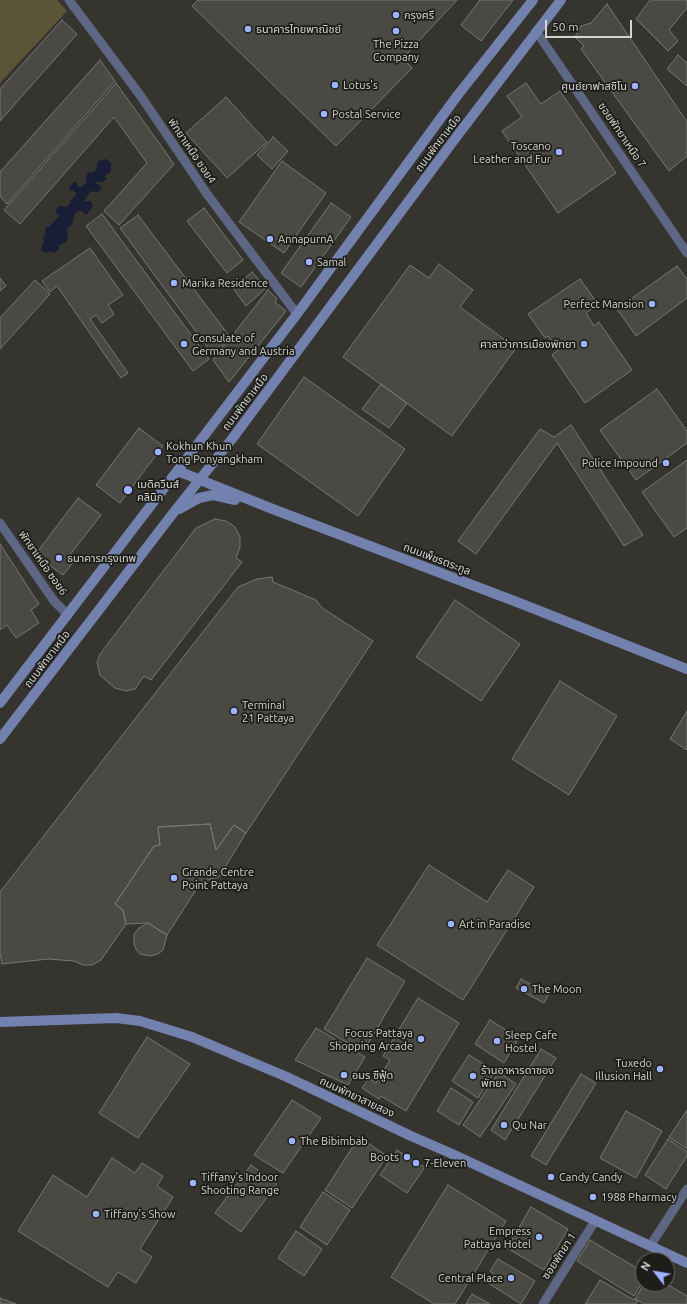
<!DOCTYPE html>
<meta charset="utf-8">
<style>
body{margin:0}
#map{position:relative;width:687px;height:1304px;overflow:hidden;background:#35342f;font-family:Ubuntu,sans-serif}
canvas{display:block}
.north{position:absolute;left:635px;top:1252px;width:40px;height:40px;box-sizing:border-box;background:#1c1c19;border:1px solid #666662;border-radius:50%;rotate:301deg;font-size:11px;font-weight:700;line-height:16px;text-align:center;color:#d4d4d0}
.north::after{content:'';display:block;margin:auto;width:14px;height:18px;background:#9eb3fd;clip-path:polygon(50% 0,100% 100%,50% 72%,0 100%)}
.scale{position:absolute;left:545px;top:20px;width:87px;height:18px;box-sizing:border-box;border:2px solid #d4d4d0;border-top:0;padding-left:5px;font-size:12px;line-height:14px;white-space:nowrap;color:#d4d4d0;-webkit-text-stroke:3px #1c1c19;paint-order:stroke}
</style>
<div id="map">
<canvas width="687" height="1304"></canvas>
<div class="north">N</div>
<div class="scale">50 m</div>
</div>
<script>
const g = document.querySelector('canvas').getContext('2d');
g.lineJoin = 'round';
function paint(path, color) { g.fillStyle = color; g.fill(path, 'evenodd'); }
const toPath = rows => new Path2D(rows.map(r => 'M' + r).join(''));
function strokePath(path, color, width, dash) { g.strokeStyle = color; g.lineWidth = width; g.lineCap = dash ? 'butt' : 'round'; g.setLineDash(dash || []); g.stroke(path); }
function drawText(font, color, halo, rows, align = 'center') {
  g.font = font + ' Ubuntu,"Noto Sans Thai",sans-serif'; g.lineWidth = 3.5; g.setLineDash([]); g.textBaseline = 'middle'; g.strokeStyle = halo; g.fillStyle = color; for (const [text, x, y, turn = 0] of rows) {
    g.save(); g.translate(x, y); g.rotate((+turn || 0) * Math.PI / 180); g.textAlign = isNaN(turn) ? turn : align; if (halo) g.strokeText(text, 0, 0); g.fillText(text, 0, 0); g.restore();
  }
}
const green = toPath([
 [0,0,57,0,67,11,0,83]
]);
const water = toPath([
 [106,159,111,163,111,171,106,175,105,177,107,178,106,180,102,182,95,182,95,183,102,187,98,193,93,191,89,193,84,201,91,201,93,205,92,208,86,215,82,211,77,211,74,216,72,225,67,228,68,238,66,242,59,245,59,249,56,252,53,253,50,251,47,253,42,251,41,247,44,242,43,237,46,234,45,228,50,226,59,216,55,211,59,206,66,207,70,204,70,201,75,196,76,193,73,190,69,190,70,187,74,182,76,182,78,187,81,187,86,183,87,173,93,172,97,168,97,163,100,160]
]);
const building = toPath([
 [198,0,457,0,403,58,412,68,336,146,192,6,198,0],
 [480,0,513,0,481,41,461,25,480,0],
 [650,0,687,0,687,8,669,30,678,41,668,51,636,19,650,0],
 [607,4,687,122,687,156,669,171,581,49,584,46,575,37,581,26,591,23,607,4],
 [62,20,77,34,0,121,0,89,62,20],
 [678,55,687,63,687,86,667,69,678,55],
 [100,60,115,81,7,204,0,196,0,172,100,60],
 [116,83,174,164,119,225,104,211,147,163,114,117,20,224,4,210,116,83],
 [526,83,541,104,560,91,616,173,558,213,502,131,522,117,507,96,526,83],
 [226,97,267,142,227,178,186,133,226,97],
 [273,137,288,151,272,169,257,155,273,137],
 [282,161,326,193,284,253,239,222,282,161],
 [331,203,351,217,301,287,281,273,331,203],
 [204,208,243,260,227,273,187,221,204,208],
 [102,214,209,359,193,371,86,226,102,214],
 [138,215,230,337,214,356,120,228,138,215],
 [90,248,123,295,108,305,114,314,102,323,96,315,90,319,128,373,121,378,57,286,50,292,42,281,90,248],
 [439,264,473,290,460,307,516,348,452,436,343,357,410,265,429,278,439,264],
 [677,266,687,279,687,298,636,336,617,309,677,266],
 [252,272,266,288,246,306,233,288,252,272],
 [0,278,6,286,0,291,0,278],
 [580,279,598,304,586,313,594,326,599,322,632,370,585,403,552,355,558,350,548,336,545,338,528,314,580,279],
 [35,280,50,294,0,349,0,318,35,280],
 [268,290,277,299,275,302,286,311,229,382,213,360,268,290],
 [304,377,405,449,358,516,257,444,304,377],
 [381,384,407,403,389,428,362,409,381,384],
 [657,389,687,431,687,443,636,480,600,430,657,389],
 [571,425,643,535,624,546,557,443,476,554,458,541,540,429,554,437,571,425],
 [139,428,163,446,120,503,96,485,139,428],
 [687,460,687,528,674,537,642,492,687,460],
 [78,498,101,515,69,556,75,560,63,575,35,555,78,498],
 [215,519,226,521,235,527,240,537,240,547,236,558,242,562,151,680,144,676,135,689,126,691,115,688,100,675,97,662,100,654,196,528,215,519],
 [0,544,39,604,31,610,39,623,16,638,7,625,0,630,0,544],
 [272,577,273,582,316,600,321,607,373,641,246,833,234,825,216,850,210,824,158,827,160,845,154,846,115,904,123,910,126,924,101,960,92,965,83,965,74,961,48,959,2,964,0,953,0,892,238,587,257,579,272,577],
 [455,600,520,644,481,701,416,657,455,600],
 [560,681,617,716,569,795,512,759,560,681],
 [687,711,687,750,670,739,687,711],
 [210,824,216,850,234,825,246,833,219,877,201,882,167,935,148,923,126,924,123,910,115,904,154,846,160,845,158,827,210,824],
 [429,865,487,902,508,870,534,887,463,1000,377,945,429,865],
 [148,923,167,935,163,950,158,954,150,956,140,954,136,949,134,944,134,934,139,928,148,923],
 [367,958,405,981,363,1052,324,1029,367,958],
 [521,979,549,994,544,1003,516,988,521,979],
 [418,998,459,1023,406,1111,381,1096,379,1099,362,1088,369,1078,376,1083,390,1060,383,1056,418,998],
 [490,1020,519,1038,504,1063,475,1044,490,1020],
 [316,1028,365,1057,348,1085,295,1060,316,1028],
 [147,1037,190,1064,138,1138,99,1113,147,1037],
 [541,1049,556,1058,505,1140,491,1130,541,1049],
 [469,1055,495,1071,478,1098,452,1081,469,1055],
 [499,1072,516,1084,480,1137,463,1125,499,1072],
 [581,1074,596,1083,546,1165,531,1156,581,1074],
 [451,1088,473,1102,459,1125,437,1111,451,1088],
 [292,1100,321,1118,283,1173,254,1155,292,1100],
 [687,1110,687,1149,669,1137,687,1110],
 [626,1111,662,1131,636,1178,600,1158,626,1111],
 [359,1137,387,1156,352,1208,325,1190,359,1137],
 [668,1139,687,1152,687,1156,666,1189,645,1175,668,1139],
 [397,1150,416,1163,425,1167,407,1193,380,1175,397,1150],
 [112,1158,135,1173,142,1163,163,1176,157,1186,173,1197,140,1249,152,1257,136,1283,118,1272,108,1287,18,1231,53,1175,87,1197,112,1158],
 [251,1165,277,1184,241,1232,215,1213,251,1165],
 [448,1185,506,1221,455,1304,434,1304,391,1277,448,1185],
 [323,1192,350,1210,327,1245,300,1227,323,1192],
 [531,1207,568,1229,544,1270,507,1248,531,1207],
 [296,1231,322,1249,304,1276,278,1258,296,1231],
 [590,1240,643,1272,643,1281,634,1296,577,1261,590,1240],
 [498,1259,535,1281,521,1304,488,1283,494,1274,490,1271,498,1259],
 [600,1280,634,1300,635,1299,638,1300,636,1304,585,1304,600,1280],
 [644,1284,667,1284,687,1296,687,1304,644,1304,635,1299,644,1284],
 [472,1294,490,1304,466,1304,472,1294],
 [0,1298,16,1304,0,1304,0,1298]
]);
const street = toPath([
 [69,0,140,95,207,194,297,314],
 [536,31,687,253],
 [0,523,54,601,68,615],
 [650,1246,687,1189],
 [543,1304,595,1221]
]);
const secondary = toPath([
 [178,471,270,508,522,604,687,669],
 [179,509,199,498,213,495,235,500],
 [0,703,297,314,457,96,533,0],
 [0,739,174,512,232,439,457,136,561,0],
 [0,1022,116,1018,140,1021,192,1037,287,1077,411,1136,450,1153,687,1263]
]);
const markers = [
 [396,15,4,"#9eb3fd"],
 [248,29,4,"#9eb3fd"],
 [396,31,4,"#9eb3fd"],
 [335,85,4,"#9eb3fd"],
 [635,86,4,"#9eb3fd"],
 [324,114,4,"#9eb3fd"],
 [559,152,4,"#9eb3fd"],
 [270,239,4,"#9eb3fd"],
 [309,262,4,"#9eb3fd"],
 [174,283,4,"#9eb3fd"],
 [652,304,4,"#9eb3fd"],
 [184,344,4,"#9eb3fd"],
 [584,344,4,"#9eb3fd"],
 [158,452,4,"#9eb3fd"],
 [666,463,4,"#9eb3fd"],
 [128,490,5,"#9eb3fd"],
 [59,558,4,"#9eb3fd"],
 [234,711,4,"#9eb3fd"],
 [174,878,4,"#9eb3fd"],
 [451,924,4,"#9eb3fd"],
 [524,989,4,"#9eb3fd"],
 [421,1039,4,"#9eb3fd"],
 [497,1041,4,"#9eb3fd"],
 [660,1069,4,"#9eb3fd"],
 [344,1075,4,"#9eb3fd"],
 [473,1076,4,"#9eb3fd"],
 [504,1125,4,"#9eb3fd"],
 [292,1141,4,"#9eb3fd"],
 [407,1157,4,"#9eb3fd"],
 [416,1163,4,"#9eb3fd"],
 [551,1177,4,"#9eb3fd"],
 [193,1183,4,"#9eb3fd"],
 [593,1197,4,"#9eb3fd"],
 [96,1214,4,"#9eb3fd"],
 [539,1237,4,"#9eb3fd"],
 [511,1278,4,"#9eb3fd"]
];
const poiNames = [
 ["กรุงศรี",404,15],
 ["ธนาคารไทยพาณิชย์",256,29],
 ["The Pizza",396,44,"center"],
 ["Company",396,57,"center"],
 ["Lotus's",343,85],
 ["ศูนย์ยาฟาสซิโน",627,86,"right"],
 ["Postal Service",332,114],
 ["Toscano",551,146,"right"],
 ["Leather and Fur",551,159,"right"],
 ["AnnapurnA",278,239],
 ["Samal",317,262],
 ["Marika Residence",182,283],
 ["Perfect Mansion",644,304,"right"],
 ["Consulate of",192,338],
 ["Germany and Austria",192,351],
 ["ศาลาว่าการเมืองพัทยา",576,344,"right"],
 ["Kokhun Khun",166,446],
 ["Tong Ponyangkham",166,459],
 ["Police Impound",658,463,"right"],
 ["เมดิควีนส์",137,484],
 ["คลินิก",137,497],
 ["ธนาคารกรุงเทพ",67,558],
 ["Terminal",242,705],
 ["21 Pattaya",242,718],
 ["Grande Centre",182,872],
 ["Point Pattaya",182,885],
 ["Art in Paradise",459,924],
 ["The Moon",532,989],
 ["Focus Pattaya",413,1033,"right"],
 ["Shopping Arcade",413,1046,"right"],
 ["Sleep Cafe",505,1035],
 ["Hostel",505,1048],
 ["Tuxedo",652,1063,"right"],
 ["Illusion Hall",652,1076,"right"],
 ["ร้านอาหารดาซอง",481,1070],
 ["พัทยา",481,1083],
 ["อมร ซีฟู้ด",352,1075],
 ["Qu Nar",512,1125],
 ["The Bibimbab",300,1141],
 ["Boots",399,1157,"right"],
 ["7-Eleven",424,1163],
 ["Tiffany's Indoor",201,1177],
 ["Shooting Range",201,1190],
 ["Candy Candy",559,1177],
 ["1988 Pharmacy",601,1197],
 ["Tiffany's Show",104,1214],
 ["Empress",531,1231,"right"],
 ["Pattaya Hotel",531,1244,"right"],
 ["Central Place",503,1278,"right"]
];
const streetNames = [
 ["ซอยพัทยาเหนือ 7",622,135,56],
 ["ถนนพัทยาเหนือ",438,143,-53],
 ["พัทยาเหนือ ซอย4",192,151,56],
 ["ถนนพัทยาเหนือ",245,402,-53],
 ["ถนนเพ็ชรตระกูล",437,559,21],
 ["พัทยาเหนือ ซอย6",43,563,55],
 ["ถนนพัทยาเหนือ",47,659,-53],
 ["ถนนพัทยาสายสอง",357,1097,25],
 ["ซอยพัทยา 1",559,1256,-57]
];
paint(green, '#5c5437');
paint(water, '#181e35');
paint(building, '#4b4944');
strokePath(building, '#797771', 1);
strokePath(street, '#5d6683', 9);
strokePath(secondary, '#7381ae', 10);
for (const [x, y, r, color] of markers) { const dot = new Path2D(); dot.arc(x, y, r, 0, 2 * Math.PI); g.fillStyle = color; g.fill(dot); strokePath(dot, '#1c1c19', 1.5); }
drawText('11px', '#d4d4d0', '#1c1c19', poiNames, 'left');
drawText('11px', '#d4d4d0', '#1c1c19', streetNames);
</script>
